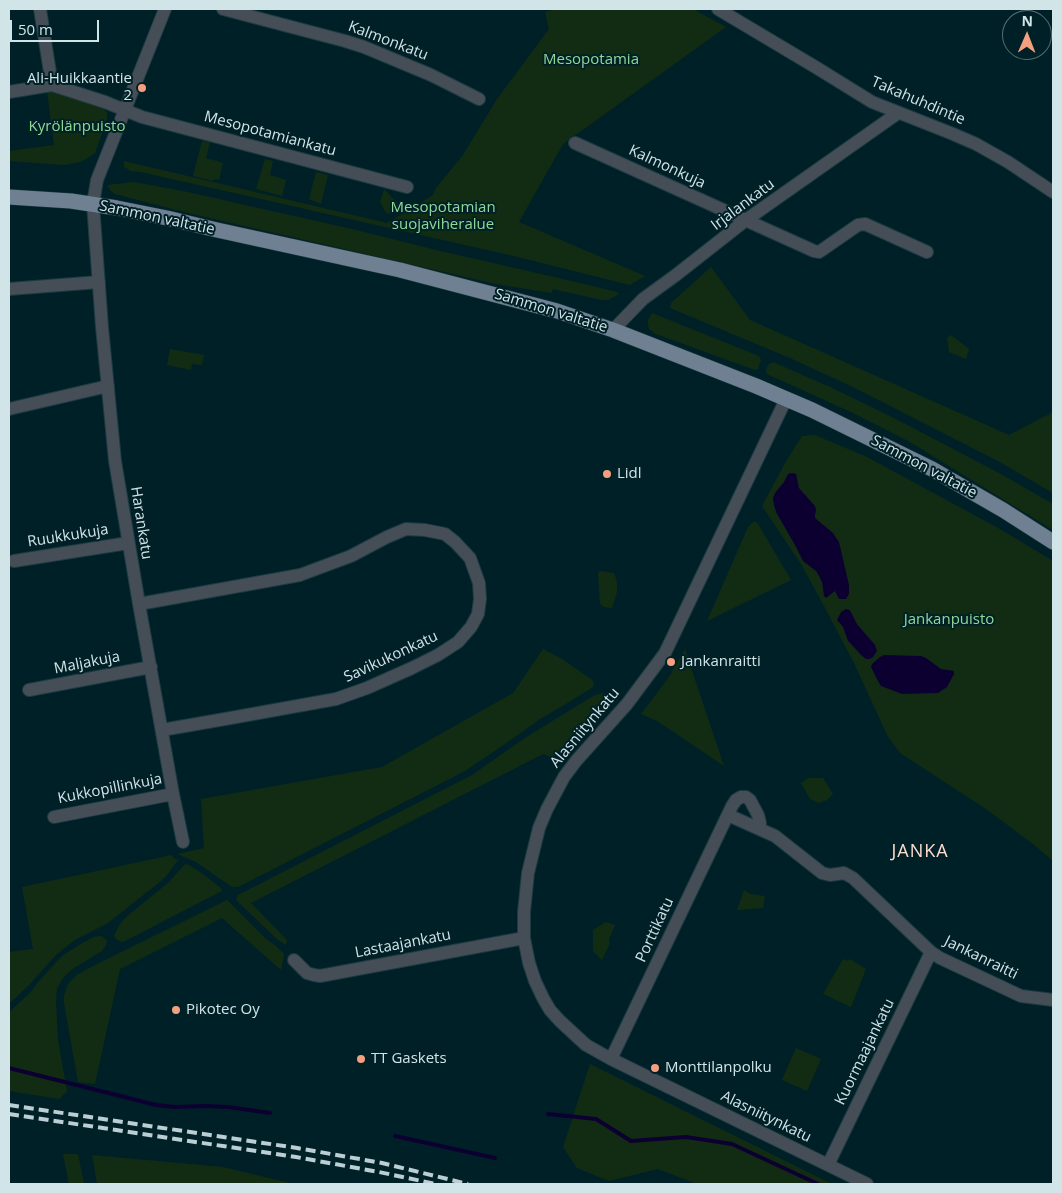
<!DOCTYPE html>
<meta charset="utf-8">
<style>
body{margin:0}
#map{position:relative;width:1062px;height:1193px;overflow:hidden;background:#002027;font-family:"Open Sans",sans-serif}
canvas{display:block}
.frame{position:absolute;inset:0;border:10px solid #d1e4e8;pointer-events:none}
.north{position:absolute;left:1002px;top:10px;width:50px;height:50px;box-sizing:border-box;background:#002027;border:1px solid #546e74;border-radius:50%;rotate:1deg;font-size:14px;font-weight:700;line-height:20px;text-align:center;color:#d1e4e8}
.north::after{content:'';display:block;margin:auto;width:18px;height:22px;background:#f2a07f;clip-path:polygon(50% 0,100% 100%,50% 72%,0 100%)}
.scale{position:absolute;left:10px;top:20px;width:89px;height:22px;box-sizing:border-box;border:2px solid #d1e4e8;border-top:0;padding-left:6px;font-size:15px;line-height:18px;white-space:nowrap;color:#d1e4e8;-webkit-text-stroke:4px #002027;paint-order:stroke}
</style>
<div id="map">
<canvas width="1062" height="1193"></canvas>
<div class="frame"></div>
<div class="north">N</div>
<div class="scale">50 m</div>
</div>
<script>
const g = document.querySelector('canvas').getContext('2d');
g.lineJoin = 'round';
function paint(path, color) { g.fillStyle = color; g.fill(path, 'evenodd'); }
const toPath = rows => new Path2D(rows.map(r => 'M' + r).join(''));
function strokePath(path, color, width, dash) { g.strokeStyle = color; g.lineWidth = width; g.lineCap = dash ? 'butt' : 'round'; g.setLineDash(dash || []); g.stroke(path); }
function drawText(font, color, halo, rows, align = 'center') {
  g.font = font + ' "Open Sans",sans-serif'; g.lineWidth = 4; g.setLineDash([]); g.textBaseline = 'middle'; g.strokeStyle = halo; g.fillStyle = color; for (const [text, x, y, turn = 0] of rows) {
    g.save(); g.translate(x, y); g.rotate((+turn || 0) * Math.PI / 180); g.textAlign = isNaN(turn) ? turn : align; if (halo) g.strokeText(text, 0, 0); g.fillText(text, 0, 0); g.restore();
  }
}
const green = toPath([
 [555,9,693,9,726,27,563,144,519,222,645,276,630,285,514,256,141,172,131,171,124,167,124,161,387,223,433,195,436,188,463,155,497,99,549,29,545,12],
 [47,91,100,106,104,109,107,113,107,119,95,153,88,158,80,162,65,165,9,161,9,151,54,145],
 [202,141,210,142,206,158,223,163,219,180,214,179,213,181,193,176],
 [265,159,273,161,270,175,286,180,282,196,256,189],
 [316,172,328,175,321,204,309,199],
 [134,182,188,192,356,230,436,250,576,282,617,292,619,294,608,300,602,300,553,289,551,293,496,284,184,212,115,194,110,190,107,185],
 [384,189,398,204,391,214,386,213,380,202],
 [711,267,750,320,1009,435,1053,412,1053,493,998,461,853,387,790,358,670,308,671,303],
 [652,313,759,356,761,360,758,369,755,370,656,334,649,329,648,325,648,320],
 [951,335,969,349,966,359,949,352,947,338],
 [170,349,204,355,202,365,192,364,191,370,167,365],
 [773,362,830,387,892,417,1001,474,1053,504,1053,530,910,442,851,412,767,374,766,371,768,365],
 [815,435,867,457,998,528,1053,561,1053,861,1033,844,986,809,900,753,888,737,855,665,824,606,801,564,762,506,785,463,802,436],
 [753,522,756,522,758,524,791,580,707,621,748,527],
 [599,571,614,573,617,582,617,592,612,608,604,607,600,604,598,574],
 [543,649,562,659,591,679,594,683,593,687,571,701,540,719,505,744,465,771,238,887,232,887,196,862,177,854,204,848,201,799,382,767,513,693],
 [685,649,687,656,724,766,657,721,641,714,669,677],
 [603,693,606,694,615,701,563,757,562,761,543,754,251,903,287,940,286,945,278,940,236,900,238,895,472,775,522,740,557,718,595,695],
 [808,778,823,778,833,794,827,800,819,803,810,799,801,783],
 [172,855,173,858,178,860,168,874,161,881,108,923,75,940,63,949,55,956,29,985,9,1004,9,952,33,949,22,887],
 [185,864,189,865,203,874,222,889,222,891,125,941,122,942,116,939,114,936,120,924,125,918,169,882],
 [744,890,750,894,765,896,763,908,737,910],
 [227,900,266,939,276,946,284,954,281,970,222,918,120,969,95,1084,78,1082,64,1003,64,996,68,984,77,975,89,968],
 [606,922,615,925,609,939,610,943,602,960,593,951,593,930],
 [100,936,103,937,107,941,106,945,102,951,71,970,63,978,57,988,56,1002,58,1040,67,1091,59,1099,9,1091,9,1012,31,992,38,982,62,956,84,942,94,937],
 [843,959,847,961,850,959,866,969,851,1007,823,994],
 [796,1048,821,1059,807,1091,782,1080],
 [590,1064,832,1184,697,1184,658,1169,609,1181,577,1168,563,1147],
 [63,1154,78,1154,84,1184,69,1184],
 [92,1155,223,1167,294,1184,97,1184]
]);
const water = toPath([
 [792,473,796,474,799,488,815,506,816,510,815,515,815,518,833,533,839,542,849,585,849,594,846,599,839,599,835,591,826,598,824,596,822,582,819,576,816,571,803,561,796,547,776,512,774,505,773,498,775,493,784,482,788,474],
 [846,609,850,610,857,624,875,645,877,651,873,657,870,659,866,659,861,655,852,645,848,641,843,627,837,620,841,612],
 [884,655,921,656,926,658,941,669,954,671,954,674,947,687,938,693,902,694,881,686,879,683,871,667,872,664,880,657]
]);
const stream = toPath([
 [9,1068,156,1105,175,1107,206,1106,228,1107,270,1113],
 [548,1114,596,1119,631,1141,686,1137,732,1144,818,1184],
 [395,1136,495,1158]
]);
const minor = toPath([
 [40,9,52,85],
 [165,9,97,180,93,204,102,327,115,461,139,604,173,794,183,842],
 [223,9,345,41,364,47,431,75,479,99],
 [718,9,817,68,872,102,953,134,976,144,1008,162,1053,192],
 [9,92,52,85,105,102,142,117,407,187],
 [575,143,814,251,819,252,822,250,858,225,865,224,927,252],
 [9,289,99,282],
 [613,330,643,299,676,275,746,220,898,113],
 [786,399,665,653,627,704,576,761,564,777,547,809,539,828,528,873,524,912,524,938,529,963,535,981,543,998,550,1010,560,1021,586,1045,611,1059,867,1184],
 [9,409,108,386],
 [14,561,128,543],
 [139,604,300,575,351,556,387,537,406,529,425,530,445,534,455,542,470,558,479,583,480,599,478,614,471,627,458,642,438,655,412,668,367,688,336,699,225,719,162,730],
 [29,690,151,667],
 [728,815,775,836,822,873,830,875,844,873,853,878,931,952,940,958,1021,996,1053,1000],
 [54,817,173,794],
 [294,960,307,973,314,975,320,976,524,938],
 [611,1059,732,806,736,800,741,797,746,797,750,800,758,815,760,823,759,829],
 [828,1165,931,952]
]);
const major = toPath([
 [9,197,71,201,117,208,167,218,217,230,400,270,557,311,613,330,756,386,812,410,932,469,1003,510,1053,542]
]);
const rail = toPath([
 [9,1105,297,1148,382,1163,468,1184],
 [9,1114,296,1157,379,1172,436,1184]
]);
const markers = [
 [142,88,5,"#f2a07f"],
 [607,474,5,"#f2a07f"],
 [671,662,5,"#f2a07f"],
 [176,1010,5,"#f2a07f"],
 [361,1059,5,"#f2a07f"],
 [655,1068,5,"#f2a07f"]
];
const streetNames = [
 ["Kalmonkatu",388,41,21],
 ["Takahuhdintie",918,101,23],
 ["Mesopotamiankatu",270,134,15],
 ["Kalmonkuja",667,167,25],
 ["Irjalankatu",743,205,-37],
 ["Sammon valtatie",157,218,12],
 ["Sammon valtatie",551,311,17],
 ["Sammon valtatie",924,467,28],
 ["Harankatu",141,523,81],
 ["Ruukkukuja",68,536,-9],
 ["Savikukonkatu",391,657,-25],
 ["Maljakuja",87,663,-11],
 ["Alasniitynkatu",585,728,-50],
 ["Kukkopillinkuja",110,789,-11],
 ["Porttikatu",655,930,-65],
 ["Lastaajankatu",403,944,-11],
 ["Jankanraitti",981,958,26],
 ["Kuormaajankatu",865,1052,-64],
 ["Alasniitynkatu",766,1117,26]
];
const parkNames = [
 ["Mesopotamia",591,60],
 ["Kyrölänpuisto",77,127],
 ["Mesopotamian",443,208],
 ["suojaviheralue",443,225],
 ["Jankanpuisto",949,620]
];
const poiNames = [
 ["Ali-Huikkaantie",132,79,"right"],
 ["2",132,96,"right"],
 ["Lidl",617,474],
 ["Jankanraitti",681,662],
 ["Pikotec Oy",186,1010],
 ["TT Gaskets",371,1059],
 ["Monttilanpolku",665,1068]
];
const quarterNames = [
 ["JANKA",920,852]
];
paint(green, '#122c14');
paint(water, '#0c0031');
strokePath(stream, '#0c0031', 4);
strokePath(minor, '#1d3b42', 14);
strokePath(major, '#1d3b42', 16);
strokePath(minor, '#454e56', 12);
strokePath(major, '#6e8092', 15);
strokePath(rail, '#baced3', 4, [10, 5]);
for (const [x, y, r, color] of markers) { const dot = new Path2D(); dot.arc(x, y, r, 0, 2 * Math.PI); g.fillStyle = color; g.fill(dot); strokePath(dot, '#002027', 2); }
drawText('15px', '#d1e4e8', '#002027', streetNames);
drawText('15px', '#8fd994', '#002027', parkNames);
drawText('15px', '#d1e4e8', '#002027', poiNames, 'left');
g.letterSpacing = '1px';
drawText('18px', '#fdddd0', '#002027', quarterNames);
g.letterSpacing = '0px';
</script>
